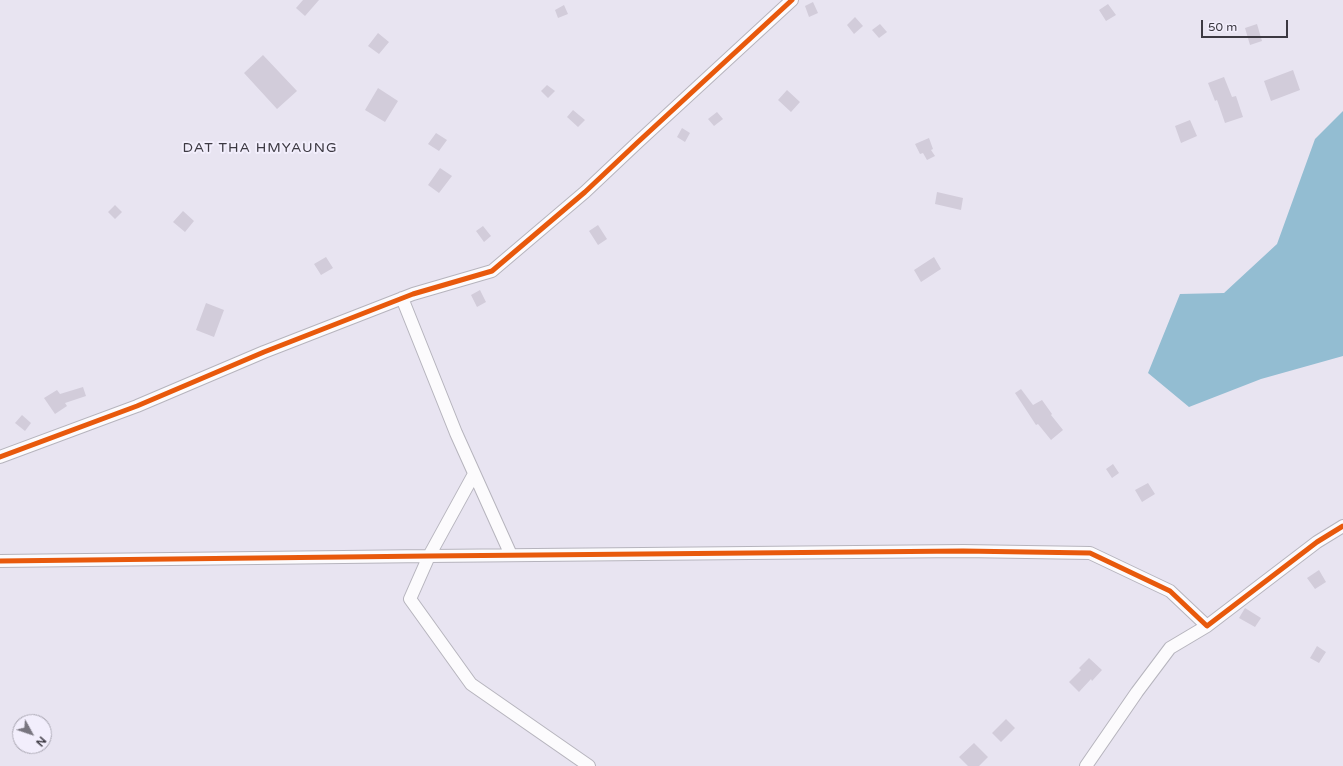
<!DOCTYPE html>
<style>
body{margin:0}
#map{position:relative;width:1343px;height:766px;overflow:hidden;background:#e8e4f1;font-family:"Varela Round",sans-serif}
canvas{display:block}
.north{position:absolute;left:12px;top:714px;width:40px;height:40px;box-sizing:border-box;background:#f2eefc;border:1px solid #a9a6b2;border-radius:50%;rotate:130deg;font-size:11px;font-weight:700;line-height:16px;text-align:center;color:#3c3942}
.north::after{content:'';display:block;margin:auto;width:14px;height:18px;background:#78757f;clip-path:polygon(50% 0,100% 100%,50% 72%,0 100%)}
.scale{position:absolute;left:1201px;top:20px;width:87px;height:18px;box-sizing:border-box;border:2px solid #3c3942;border-top:0;padding-left:5px;font-size:12px;line-height:14px;white-space:nowrap;color:#3c3942;-webkit-text-stroke:3px #f2eefc;paint-order:stroke}
</style>
<div id="map">
<canvas width="1343" height="766"></canvas>
<div class="north">N</div>
<div class="scale">50 m</div>
</div>
<script>
const g = document.querySelector('canvas').getContext('2d');
g.lineJoin = 'round';
function paint(path, color) { g.fillStyle = color; g.fill(path, 'evenodd'); }
const toPath = rows => new Path2D(rows.map(r => 'M' + r).join(''));
function strokePath(path, color, width, dash) { g.strokeStyle = color; g.lineWidth = width; g.lineCap = dash ? 'butt' : 'round'; g.setLineDash(dash || []); g.stroke(path); }
function drawText(font, color, halo, rows, align = 'center') {
  g.font = font + ' "Varela Round",sans-serif'; g.lineWidth = 4; g.setLineDash([]); g.textBaseline = 'middle'; g.strokeStyle = halo; g.fillStyle = color; for (const [text, x, y, turn = 0] of rows) {
    g.save(); g.translate(x, y); g.rotate((+turn || 0) * Math.PI / 180); g.textAlign = isNaN(turn) ? turn : align; if (halo) g.strokeText(text, 0, 0); g.fillText(text, 0, 0); g.restore();
  }
}
const water = toPath([
 [1343,111,1343,356,1261,379,1189,407,1148,373,1180,294,1224,293,1277,244,1315,139]
]);
const building = toPath([
 [303,0,319,0,305,16,296,8],
 [813,2,818,13,809,17,805,6],
 [1108,4,1116,15,1106,21,1099,10],
 [564,5,568,14,558,18,555,10],
 [855,17,863,26,854,34,847,25],
 [880,24,887,32,879,38,872,30],
 [1257,24,1262,41,1250,45,1245,28],
 [378,33,389,42,379,54,368,46],
 [263,55,297,91,277,109,244,73],
 [1293,70,1300,90,1271,101,1264,81],
 [1224,77,1232,97,1236,96,1243,117,1225,123,1217,100,1215,101,1208,83],
 [547,85,555,91,548,98,541,91],
 [378,88,398,101,385,122,365,110],
 [787,90,800,102,791,112,778,100],
 [573,110,585,120,578,127,567,117],
 [717,112,723,119,714,126,708,119],
 [1190,120,1197,136,1181,143,1175,126],
 [682,128,690,133,685,142,677,137],
 [436,133,447,140,439,151,428,144],
 [929,138,933,149,931,150,935,156,927,160,923,153,920,154,915,144],
 [440,168,452,176,439,193,428,185],
 [937,192,963,198,961,210,935,204],
 [115,205,122,212,115,219,108,212],
 [183,211,194,221,185,232,173,222],
 [598,225,607,239,598,245,589,231],
 [483,226,491,236,484,242,476,231],
 [326,257,333,268,321,275,314,264],
 [934,257,941,269,921,282,914,270],
 [480,290,486,302,477,307,471,295],
 [206,303,224,310,214,337,196,330],
 [83,387,86,396,65,403,67,406,55,414,44,398,57,390,60,394],
 [1021,389,1033,405,1042,400,1052,414,1051,415,1063,430,1051,440,1038,424,1036,425,1015,393],
 [22,415,31,423,25,431,15,423],
 [1113,464,1119,473,1112,478,1106,469],
 [1148,483,1155,494,1142,502,1135,490],
 [1319,570,1326,582,1315,589,1307,578],
 [1245,608,1261,618,1255,627,1239,618],
 [1317,646,1326,652,1319,663,1310,658],
 [1089,658,1102,670,1092,681,1091,679,1079,692,1069,682,1081,670,1079,668],
 [1006,719,1015,728,1001,742,992,733],
 [974,743,988,757,979,766,968,766,959,757]
]);
const street = toPath([
 [402,298,456,433,511,555],
 [0,457,137,406,264,352,413,294,492,271,585,192,638,142,792,0],
 [474,474,429,556,410,599,471,684,589,766],
 [0,561,429,556,963,551,1090,553,1170,591,1207,626,1317,542,1343,526],
 [1086,766,1137,692,1170,648,1207,626]
]);
const cycleway = toPath([
 [0,457,137,406,264,352,413,294,492,271,585,192,638,142,792,0],
 [0,561,429,556,963,551,1090,553,1170,591,1207,626,1317,542,1343,526]
]);
const quarterNames = [
 ["DAT THA HMYAUNG",260,148]
];
paint(water, '#93bdd2');
paint(building, '#d2ccda');
strokePath(street, '#b6b4bd', 14);
strokePath(street, '#fcfbfd', 12);
strokePath(cycleway, '#e8590c', 5);
g.letterSpacing = '1px';
drawText('14px', '#3c3942', '#f2eefc', quarterNames);
g.letterSpacing = '0px';
</script>
